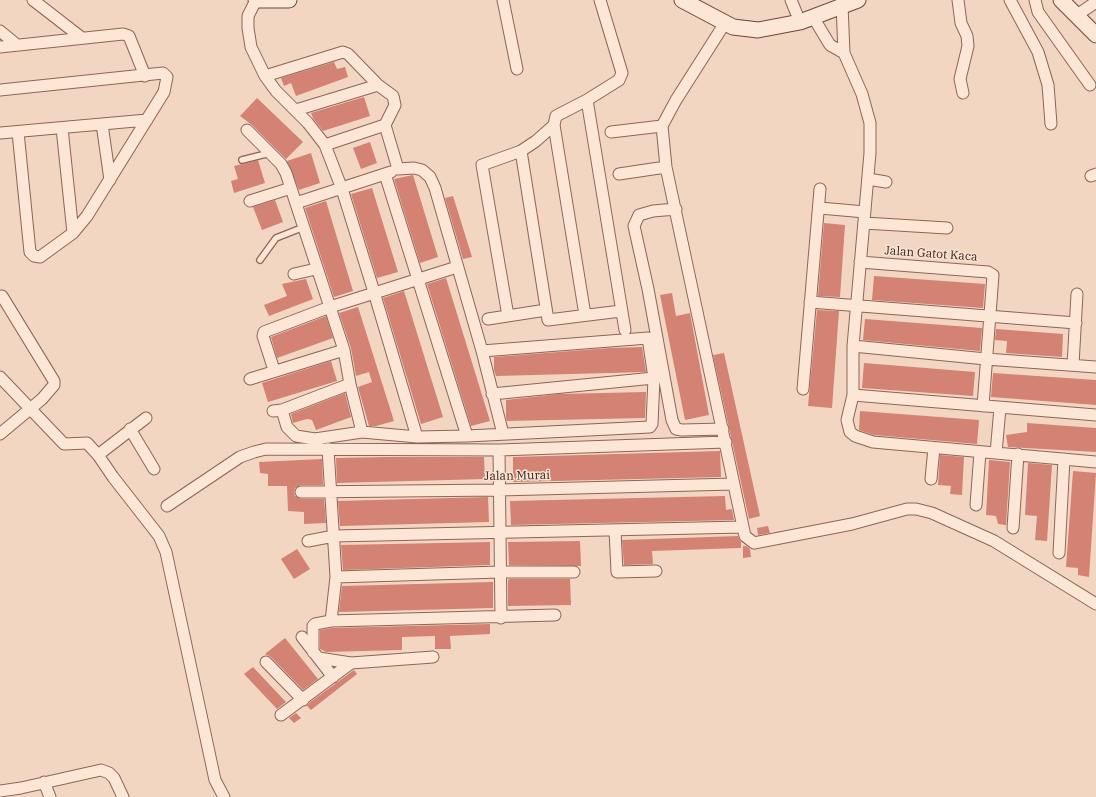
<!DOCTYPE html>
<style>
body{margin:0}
canvas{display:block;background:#f2d6c2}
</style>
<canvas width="1096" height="797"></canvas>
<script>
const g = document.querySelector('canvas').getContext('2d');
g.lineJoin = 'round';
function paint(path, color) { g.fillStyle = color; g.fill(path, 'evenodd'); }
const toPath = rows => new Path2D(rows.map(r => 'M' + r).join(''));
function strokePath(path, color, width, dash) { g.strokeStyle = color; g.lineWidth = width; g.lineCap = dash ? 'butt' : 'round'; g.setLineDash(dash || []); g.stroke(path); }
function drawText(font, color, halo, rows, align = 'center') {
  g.font = font + ' "IBM Plex Serif",serif'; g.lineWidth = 3; g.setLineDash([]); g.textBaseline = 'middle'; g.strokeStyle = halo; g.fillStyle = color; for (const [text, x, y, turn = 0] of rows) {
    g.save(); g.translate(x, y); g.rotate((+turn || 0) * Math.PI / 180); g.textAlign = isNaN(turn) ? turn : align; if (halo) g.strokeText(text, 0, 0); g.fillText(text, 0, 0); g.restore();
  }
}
const building = toPath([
 [334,62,337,69,345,67,348,77,296,96,291,83,284,86,281,78],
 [364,97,370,116,323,131,313,118,311,113],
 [257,98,303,142,286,159,252,125,240,116],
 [370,142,377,163,361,169,353,148],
 [311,153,320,183,299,190,287,161],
 [258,160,265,183,234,193,231,181,238,179,234,166],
 [413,175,438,257,420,263,394,179],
 [372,188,398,272,377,278,351,194],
 [453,196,472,257,463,259,445,198],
 [275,200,283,222,262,230,253,207],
 [326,201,353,291,334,297,305,208],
 [824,223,845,225,840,297,818,296],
 [874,276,985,284,983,308,872,300],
 [446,278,490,421,471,426,427,284],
 [306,279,313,299,269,316,264,305,287,296,282,284],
 [404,291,443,417,421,424,383,298],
 [672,293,676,316,690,313,709,415,685,420,660,295],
 [358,307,394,421,376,426,369,426,358,387,372,382,369,372,356,376,351,348,339,313],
 [817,310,839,311,832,408,808,406],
 [326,316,333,338,277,358,271,337],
 [865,319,982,328,980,351,863,340],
 [996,329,1063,334,1062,357,1006,353,1007,341,995,340],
 [642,347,646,372,496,376,494,370,494,357,610,348],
 [724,353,760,516,749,519,713,355],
 [331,361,337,381,268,402,262,383],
 [864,363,975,372,973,396,862,388],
 [993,373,1096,380,1096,405,991,397],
 [646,392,645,418,507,421,506,418,506,400,559,394],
 [345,393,351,417,316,430,312,420,307,419,293,423,291,414],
 [860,411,979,420,977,444,874,435,859,430],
 [1027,423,1096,428,1096,452,1008,447,1006,435,1027,432],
 [720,451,721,477,513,482,513,457],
 [940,455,964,457,962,495,950,494,951,486,938,485],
 [386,457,484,457,485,479,337,483,336,458],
 [322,459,323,485,301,485,295,488,294,492,295,496,301,499,324,499,326,523,304,524,304,512,288,511,287,486,268,486,268,474,260,473,259,462],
 [989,460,1010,462,1006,525,998,524,996,516,986,515],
 [1028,463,1052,465,1047,541,1035,540,1037,516,1025,515],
 [1073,471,1096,473,1089,577,1078,575,1078,568,1066,567],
 [725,496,726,510,732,509,734,520,511,525,510,501],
 [488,497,489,522,340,526,338,501],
 [768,526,770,533,758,535,757,528],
 [738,536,741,542,741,548,652,551,653,564,624,565,622,540],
 [580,541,581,566,509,565,508,542],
 [490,542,490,565,343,570,341,545],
 [743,546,746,546,750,549,751,557,743,558],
 [297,549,310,569,294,579,281,559],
 [509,579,570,579,571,605,508,606,508,581],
 [493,582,493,608,339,612,342,586],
 [490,624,490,634,450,636,451,649,435,649,435,636,402,637,402,650,326,652,320,649,320,630,332,628],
 [285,638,318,679,303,690,271,657,265,654],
 [253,667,286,702,277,709,244,674],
 [354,670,357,674,311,710,307,706,309,703],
 [296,713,301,718,294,723,289,718]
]);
const lane = toPath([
 [242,160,270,153],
 [260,260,276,238,304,227]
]);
const street = toPath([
 [33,0,82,38],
 [256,0,248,16,248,28,251,47,265,76,276,91,308,123,325,145,342,189,374,292,417,437],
 [503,0,517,69],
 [600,0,622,73,619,80,587,100,625,330],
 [791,0,800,22],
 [958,0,961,23,967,36,968,46,960,79,963,93],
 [1010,0,1038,52,1048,85,1051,124],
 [1035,0,1038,12,1090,85],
 [842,5,844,53,862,94,870,123,870,153,853,346,853,395,847,420,850,432,855,436,873,442,1096,462],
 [1077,15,1096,2],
 [813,17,830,45,844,53],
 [725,23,676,100,662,126,666,167,745,536,754,543,852,524,907,509,916,509,932,513,994,541,1096,604],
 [0,31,17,45],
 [0,47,123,34,129,36,145,76],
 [265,76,343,52,348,54,378,85,393,96,395,105,385,125,398,169,414,168,422,170,430,177,435,188,482,351,503,434],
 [0,90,163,73,167,77,164,92,87,216,73,233,40,257,34,256,30,252,18,132],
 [296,110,378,85],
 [102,124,110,180],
 [554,125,585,315],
 [62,128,73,233],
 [247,130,281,164,286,173,344,350,350,384,362,432,417,437,467,436,650,427,652,424,654,378,648,338,482,351],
 [611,132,662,126],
 [0,133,147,120],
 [325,145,385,125],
 [521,151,548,320,621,311],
 [385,174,467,436],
 [619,174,666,167],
 [1091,176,1096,174],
 [868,179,886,182],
 [250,201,291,188],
 [296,203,391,172],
 [820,208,865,212],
 [676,209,653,211,639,215,634,226,648,289,672,420,676,429,682,430,723,429],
 [864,223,947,228],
 [860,262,988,272,993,275,983,406],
 [294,274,316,269],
 [810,302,1076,323],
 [508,316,482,165,521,151,536,141,554,125,556,116,587,100],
 [488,319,546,310],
 [853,346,986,359,1096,367],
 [1073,365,1077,294],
 [274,370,263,336,264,332,330,307,457,267],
 [0,377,64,444,87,443,98,455,113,477,159,536,166,552,215,780,224,797],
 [250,379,344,350],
 [803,389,820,189],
 [492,394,654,378],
 [853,395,1096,415],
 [282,410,287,427,296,436,315,439,362,432],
 [273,411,282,410,350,384],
 [130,429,154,469],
 [0,434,42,399,54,385,54,381,2,296],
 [328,449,336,577,331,621],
 [499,450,501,618],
 [996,453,1000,408],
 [98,455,146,418],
 [931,479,934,448],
 [301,492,499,490,734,484],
 [976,505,980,452],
 [167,506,240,457,254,452,266,449,499,450,726,442],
 [1013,528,1018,454],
 [615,530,617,572,656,571],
 [308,541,334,536,743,527],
 [1059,553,1064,459],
 [336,577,500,572,574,572],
 [302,637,333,677],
 [313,652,313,626,315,624,331,621,555,615],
 [319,658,351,663],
 [266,662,303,700],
 [281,715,351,663,433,657],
 [44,782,50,797],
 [0,791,21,788,101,770,109,773,114,778,123,797]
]);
const secondary = toPath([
 [256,0,289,0],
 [682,0,733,27,758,30,800,22,858,0],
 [1061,0,1096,35]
]);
const streetNames = [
 ["Jalan Gatot Kaca",931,254,4],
 ["Jalan Murai",517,476,-1]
];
paint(building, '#d38274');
strokePath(lane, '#8d6557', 8);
strokePath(street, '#8d6557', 13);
strokePath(secondary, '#6f463a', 17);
strokePath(lane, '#fce6d6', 5.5);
strokePath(street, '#fce6d6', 11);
strokePath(secondary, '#fce6d6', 15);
drawText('12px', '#3c231d', '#f8e3d2', streetNames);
</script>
